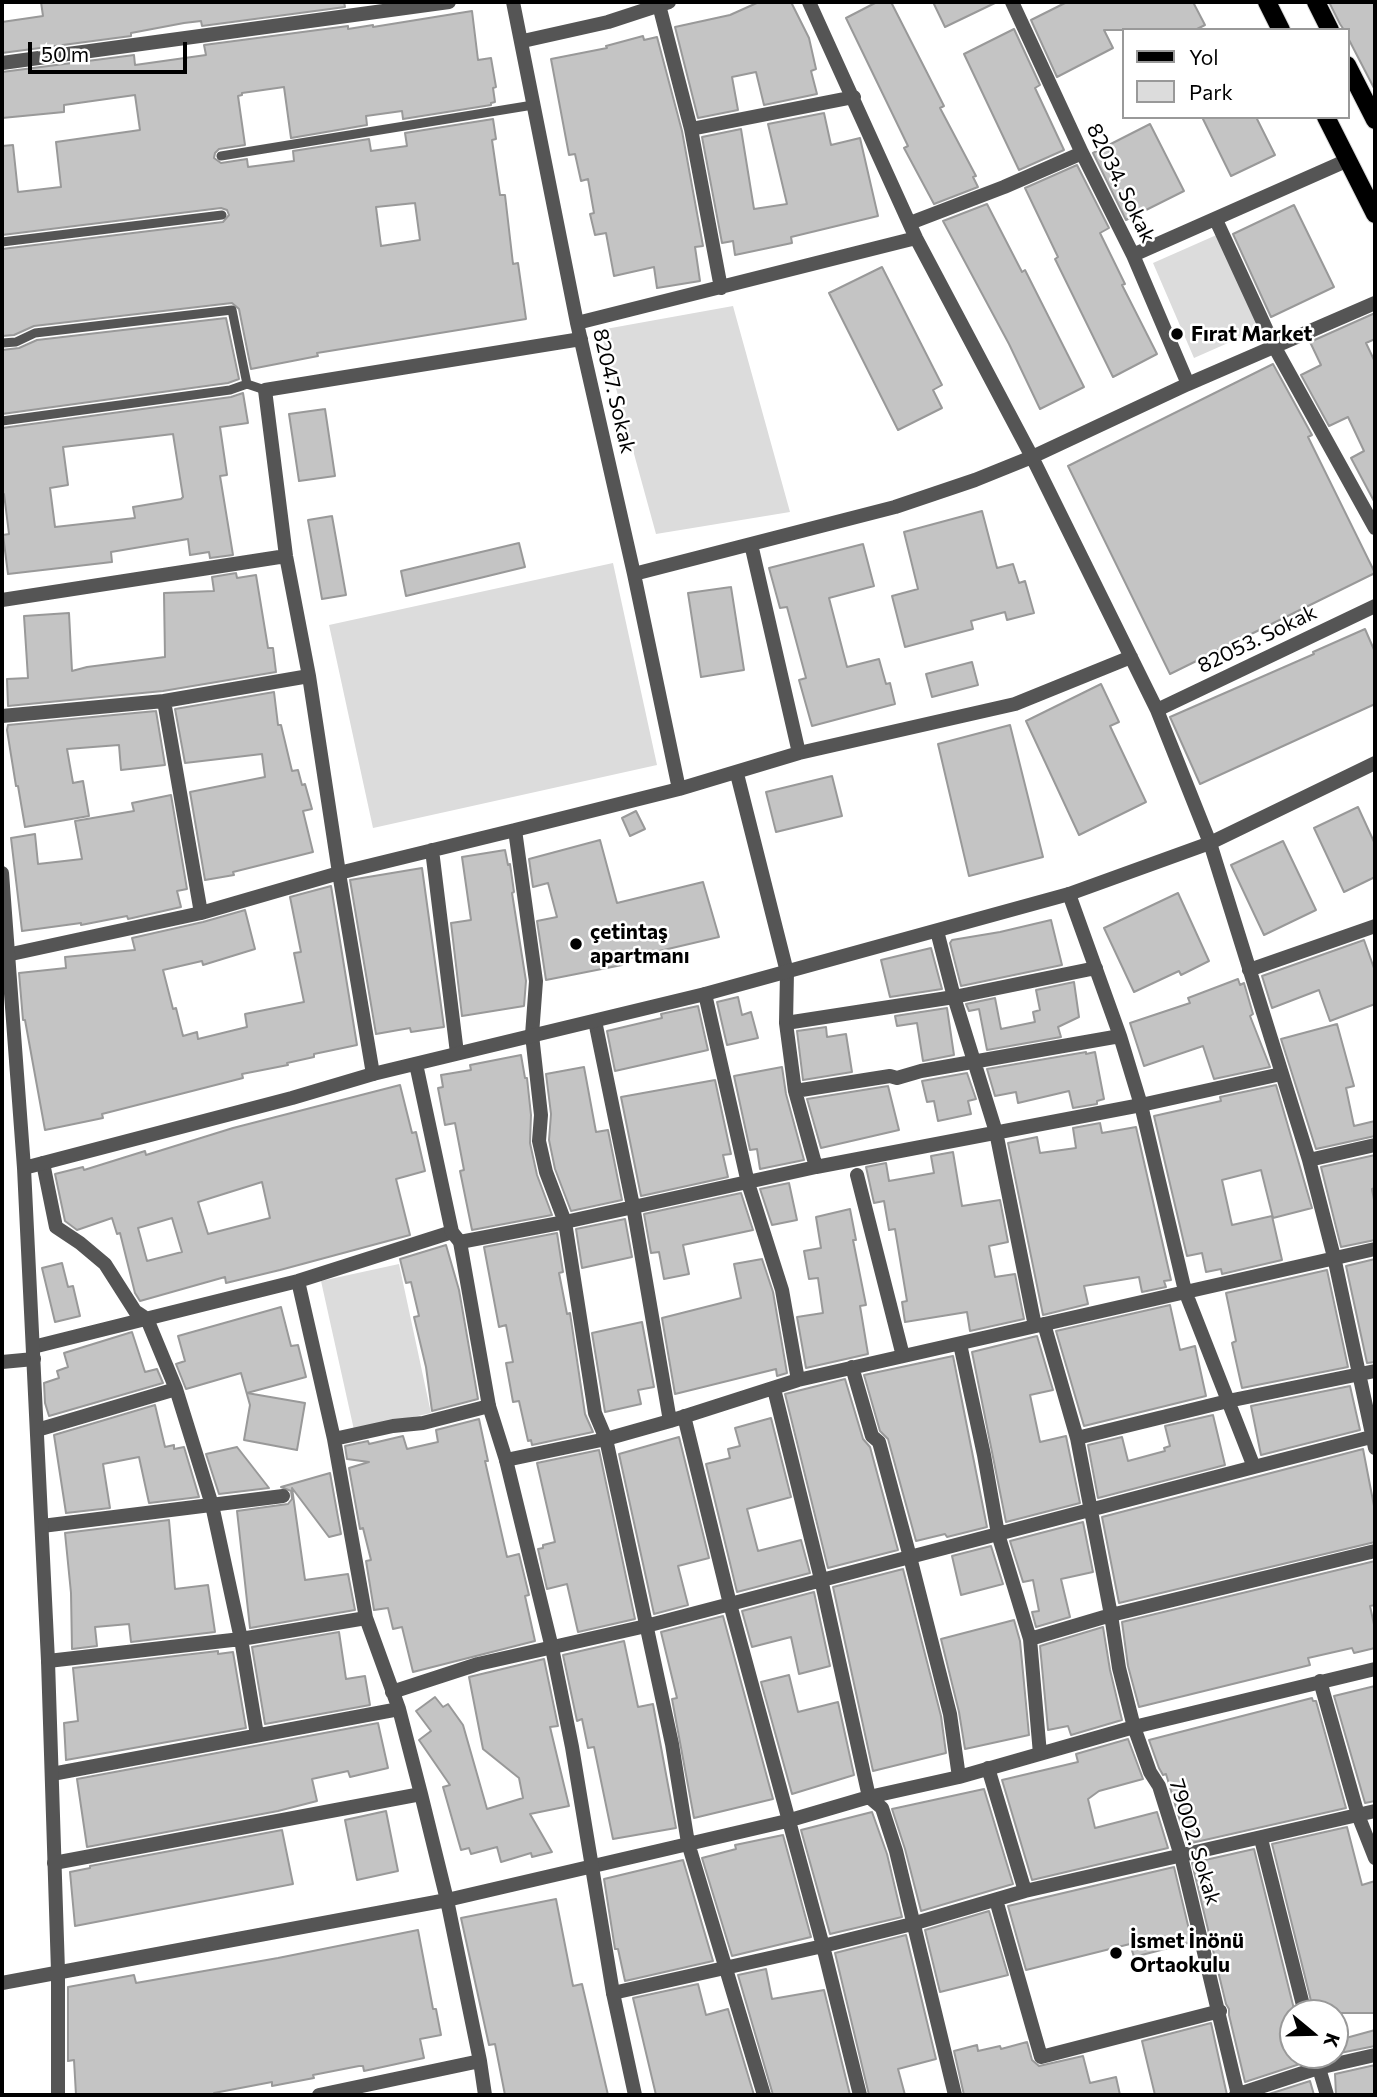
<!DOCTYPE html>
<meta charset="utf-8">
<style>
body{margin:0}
#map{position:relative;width:1377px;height:2097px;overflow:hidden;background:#fff;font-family:Commissioner,sans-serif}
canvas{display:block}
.frame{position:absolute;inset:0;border:4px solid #000;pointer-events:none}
.legend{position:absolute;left:1122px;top:28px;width:228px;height:91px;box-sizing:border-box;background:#fff;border:2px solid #999;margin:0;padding:9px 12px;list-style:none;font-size:21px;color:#000}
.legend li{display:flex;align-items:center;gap:14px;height:35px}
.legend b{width:35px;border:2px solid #999}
.north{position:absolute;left:1279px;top:1999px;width:70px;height:70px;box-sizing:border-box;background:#fff;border:2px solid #999;border-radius:50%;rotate:109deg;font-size:19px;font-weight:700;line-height:28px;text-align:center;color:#000}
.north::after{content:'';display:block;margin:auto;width:24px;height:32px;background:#000;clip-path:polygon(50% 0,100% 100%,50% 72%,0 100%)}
.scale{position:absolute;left:28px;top:42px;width:159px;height:32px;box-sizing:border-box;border:4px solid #000;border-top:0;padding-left:9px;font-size:21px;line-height:24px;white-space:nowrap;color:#000;-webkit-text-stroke:5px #fff;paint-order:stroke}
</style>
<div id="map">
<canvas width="1377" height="2097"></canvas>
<div class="frame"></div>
<ul class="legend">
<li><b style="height:9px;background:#000"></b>Yol</li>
<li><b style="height:19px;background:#dcdcdc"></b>Park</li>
</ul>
<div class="north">K</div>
<div class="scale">50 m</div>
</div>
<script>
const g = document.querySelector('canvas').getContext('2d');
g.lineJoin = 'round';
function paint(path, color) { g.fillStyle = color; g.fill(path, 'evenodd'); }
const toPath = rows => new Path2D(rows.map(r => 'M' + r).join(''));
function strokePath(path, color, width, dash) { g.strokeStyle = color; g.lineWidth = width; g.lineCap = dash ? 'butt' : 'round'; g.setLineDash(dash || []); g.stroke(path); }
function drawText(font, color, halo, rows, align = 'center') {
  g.font = font + ' Commissioner,sans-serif'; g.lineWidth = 5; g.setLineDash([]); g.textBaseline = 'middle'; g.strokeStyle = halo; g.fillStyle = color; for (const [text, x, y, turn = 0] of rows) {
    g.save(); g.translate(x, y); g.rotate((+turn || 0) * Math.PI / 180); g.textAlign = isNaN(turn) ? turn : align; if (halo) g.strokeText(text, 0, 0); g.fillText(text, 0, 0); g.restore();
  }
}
const green = toPath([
 [1221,233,1262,328,1194,358,1153,263],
 [733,306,790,512,656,534,600,330],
 [613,563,657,765,373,828,329,625],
 [399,1264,431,1413,354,1430,321,1281]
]);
const building = toPath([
 [41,2,344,2,345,7,202,26,201,21,184,23,131,33,131,36,2,53,2,22,43,16,41,2],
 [759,2,791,2,809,38,816,69,811,71,817,94,764,105,756,72,732,77,738,110,698,118,675,27,730,15,759,2],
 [877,2,891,2,944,106,940,108,976,176,973,177,978,187,934,204,904,148,908,146,846,18,877,2],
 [933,2,997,2,945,27,933,2],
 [1067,2,1193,2,1205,25,1195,30,1104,30,1113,48,1057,77,1031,20,1067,2],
 [1329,2,1375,2,1375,90,1347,36,1347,30,1344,30,1340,24,1329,2],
 [472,11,478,60,491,58,496,87,493,88,495,102,491,103,491,105,403,119,402,111,366,116,367,125,291,138,284,87,242,93,242,95,238,96,245,145,219,149,215,153,214,158,221,163,247,159,248,167,294,161,293,151,369,139,371,151,407,146,405,133,493,119,496,139,492,140,500,195,505,195,513,264,518,263,526,319,317,353,318,356,251,369,239,309,232,303,34,326,14,335,2,336,2,249,223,222,229,215,227,210,221,208,2,235,2,146,13,145,18,192,61,187,56,142,140,130,135,95,64,105,64,112,2,118,2,72,134,55,135,65,206,55,204,45,348,26,348,29,373,25,373,27,472,11],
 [415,203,420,240,381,246,376,207,415,203],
 [1014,29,1040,85,1035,88,1064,150,1019,170,964,54,1014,29],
 [643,36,644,40,657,37,682,131,703,246,695,247,700,281,657,288,654,267,614,276,606,233,595,235,590,214,594,213,588,179,581,181,575,154,569,155,551,59,607,48,606,46,643,36],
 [824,113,831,145,860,138,878,216,791,237,792,243,735,255,733,241,722,243,702,137,741,129,754,209,787,204,768,124,824,113],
 [1202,117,1256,117,1275,155,1231,176,1202,117],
 [1150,124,1184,191,1126,220,1093,153,1150,124],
 [1077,165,1109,228,1100,233,1125,284,1122,285,1157,354,1113,377,1055,259,1058,257,1025,188,1077,165],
 [987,204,1022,272,1025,270,1084,387,1040,409,1009,344,943,221,987,204],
 [1294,205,1334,287,1271,317,1233,234,1294,205],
 [882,267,942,385,933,390,942,408,898,430,829,293,882,267],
 [1375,313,1375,339,1366,343,1375,362,1375,503,1351,458,1364,451,1348,417,1329,426,1301,375,1321,365,1310,342,1375,313],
 [226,318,239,379,228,383,2,414,2,350,19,348,37,340,226,318],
 [1273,364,1312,435,1308,437,1375,573,1170,674,1068,466,1273,364],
 [243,393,248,423,220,427,227,475,220,476,233,555,210,558,209,552,190,555,188,539,111,552,112,562,8,574,3,535,9,534,4,494,2,494,2,428,231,397,243,393],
 [173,434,183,497,181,499,133,507,135,518,55,527,50,488,68,485,63,447,173,434],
 [325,409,335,476,299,481,289,414,325,409],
 [982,511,997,568,1013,564,1019,583,1025,581,1034,613,1007,620,1005,612,971,621,973,629,905,647,892,596,918,589,904,532,982,511],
 [332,516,346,595,322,599,308,520,332,516],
 [519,543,525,567,406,596,401,571,519,543],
 [863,544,874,586,829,598,847,667,879,659,886,684,890,683,895,704,812,726,799,680,806,678,787,607,780,608,769,568,863,544],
 [236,573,237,578,256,575,268,648,273,648,276,672,163,691,8,706,7,679,28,678,24,616,69,613,72,671,87,667,165,657,164,593,214,591,212,577,236,573],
 [731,587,744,670,701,677,688,593,731,587],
 [1365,629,1375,652,1375,704,1200,784,1170,717,1314,654,1313,652,1365,629],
 [972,662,978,685,932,697,926,674,972,662],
 [1101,684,1119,722,1110,726,1146,802,1079,835,1026,721,1101,684],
 [274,692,278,725,281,725,292,771,298,770,302,785,305,784,312,809,303,811,313,852,233,872,234,875,205,880,190,792,265,777,262,754,185,763,175,709,274,692],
 [156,711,165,765,121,770,119,745,67,749,73,783,83,781,89,816,25,827,18,786,16,786,7,730,8,725,156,711],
 [1010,725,1043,857,969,876,938,744,1010,725],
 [832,776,842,816,776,832,766,792,832,776],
 [171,795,187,889,177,891,181,907,128,919,127,916,81,925,81,923,22,931,11,838,35,834,38,864,82,859,75,821,134,811,132,803,171,795],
 [1358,807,1375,844,1375,877,1344,892,1314,828,1358,807],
 [636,811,645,829,630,836,622,818,636,811],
 [600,840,617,903,703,882,719,937,621,960,622,965,546,980,537,921,557,917,548,883,533,887,529,859,600,840],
 [1283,841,1316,910,1264,935,1231,865,1283,841],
 [505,850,508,865,510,864,514,892,512,893,526,981,524,1006,462,1016,451,923,471,920,462,857,505,850],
 [422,868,444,1027,411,1032,410,1028,376,1034,350,880,422,868],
 [331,886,357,1045,314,1054,314,1057,287,1063,288,1065,242,1074,243,1078,102,1114,103,1118,45,1130,25,1020,23,1020,19,973,66,968,65,957,135,950,132,938,203,922,245,910,255,949,203,965,202,961,163,970,173,1009,176,1008,183,1036,197,1032,198,1039,247,1027,245,1014,304,1002,294,953,301,952,290,897,331,886],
 [1178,893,1209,961,1181,975,1179,971,1134,992,1104,928,1178,893],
 [1051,920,1062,965,961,986,950,943,952,940,1000,932,1051,920],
 [1364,940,1375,971,1375,1004,1330,1021,1319,990,1272,1008,1262,976,1364,940],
 [931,948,942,989,890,997,881,960,931,948],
 [1238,979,1240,985,1244,983,1253,1014,1250,1016,1270,1067,1214,1079,1203,1046,1144,1066,1130,1023,1190,1003,1188,998,1238,979],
 [1074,982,1079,1017,1058,1027,1061,1037,987,1050,979,1009,969,1011,966,1004,995,998,1001,1029,1035,1022,1033,1012,1040,1010,1036,990,1074,982],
 [738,997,742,1015,751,1012,758,1038,727,1045,717,1002,738,997],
 [698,1006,708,1050,615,1071,607,1031,662,1018,661,1014,698,1006],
 [947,1008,954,1055,923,1061,917,1023,897,1026,895,1016,947,1008],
 [1337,1024,1354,1086,1346,1088,1354,1126,1375,1121,1375,1136,1316,1149,1281,1039,1337,1024],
 [826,1027,827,1037,846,1034,852,1072,803,1080,797,1031,826,1027],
 [1086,1052,1086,1054,1095,1052,1104,1099,1097,1101,1097,1104,1073,1108,1069,1091,1018,1103,1016,1092,995,1096,987,1069,1086,1052],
 [521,1055,525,1078,527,1078,531,1115,530,1143,537,1175,552,1215,472,1230,460,1171,464,1170,455,1123,445,1125,438,1088,443,1087,441,1075,471,1070,470,1065,521,1055],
 [584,1067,596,1132,608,1130,622,1200,571,1211,555,1169,549,1140,551,1114,546,1074,584,1067],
 [782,1067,786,1094,804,1160,760,1169,757,1149,750,1150,734,1076,782,1067],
 [967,1073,976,1099,968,1101,971,1114,938,1121,934,1101,927,1102,922,1081,967,1073],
 [715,1080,731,1154,723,1155,728,1177,641,1196,621,1097,715,1080],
 [400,1085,412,1133,416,1132,425,1171,396,1179,410,1235,280,1270,226,1283,225,1277,140,1301,135,1293,120,1233,117,1234,112,1218,77,1230,65,1221,55,1174,83,1167,84,1170,145,1151,146,1155,233,1128,400,1085],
 [262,1182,270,1218,208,1234,198,1202,262,1182],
 [172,1218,182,1252,147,1261,138,1228,172,1218],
 [1276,1085,1312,1208,1273,1218,1261,1170,1222,1180,1232,1225,1272,1216,1282,1260,1222,1274,1221,1269,1206,1272,1202,1253,1187,1256,1154,1116,1221,1101,1220,1097,1276,1085],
 [888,1086,899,1130,821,1148,807,1099,888,1086],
 [1100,1123,1102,1133,1136,1127,1171,1280,1164,1281,1166,1287,1142,1292,1139,1277,1084,1286,1088,1304,1043,1315,1008,1143,1037,1137,1040,1153,1076,1148,1073,1128,1100,1123],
 [953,1152,962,1206,1000,1200,1008,1242,989,1246,995,1277,1015,1274,1024,1319,970,1331,967,1312,905,1322,902,1302,907,1301,895,1229,889,1230,884,1201,874,1203,866,1167,886,1163,889,1181,934,1173,931,1156,953,1152],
 [1375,1155,1375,1188,1372,1189,1375,1205,1375,1240,1341,1247,1321,1167,1375,1155],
 [789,1183,797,1220,772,1225,760,1189,789,1183],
 [741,1193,753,1230,683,1245,689,1274,664,1279,659,1252,651,1253,644,1214,741,1193],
 [850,1209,856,1240,853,1240,866,1305,860,1306,868,1354,806,1368,797,1317,823,1313,818,1278,809,1279,804,1251,821,1248,816,1217,850,1209],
 [625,1219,632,1257,582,1268,576,1229,625,1219],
 [557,1233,563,1272,559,1273,567,1314,570,1313,585,1414,593,1432,532,1445,531,1440,528,1441,519,1401,513,1402,506,1363,513,1362,506,1325,499,1327,484,1247,557,1233],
 [446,1245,459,1290,478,1399,432,1411,426,1367,414,1317,419,1316,411,1282,406,1283,400,1259,446,1245],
 [762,1259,773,1292,787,1373,777,1376,776,1369,675,1394,662,1318,741,1298,734,1264,762,1259],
 [1375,1259,1375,1362,1367,1363,1346,1266,1375,1259],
 [62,1263,68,1287,73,1286,80,1316,55,1322,42,1268,62,1263],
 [1327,1270,1348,1367,1242,1388,1232,1343,1236,1341,1226,1293,1327,1270],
 [1170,1305,1180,1350,1195,1346,1206,1396,1084,1426,1056,1331,1170,1305],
 [281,1307,291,1346,298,1345,306,1377,247,1393,305,1403,297,1450,244,1440,250,1405,241,1373,186,1389,176,1364,185,1361,178,1336,281,1307],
 [642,1322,654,1387,638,1390,641,1404,605,1412,592,1333,642,1322],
 [132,1332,145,1372,157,1369,163,1383,49,1416,45,1403,44,1383,59,1378,57,1371,68,1367,64,1353,132,1332],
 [1037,1336,1053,1390,1030,1395,1040,1442,1066,1436,1080,1503,1006,1522,972,1352,1037,1336],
 [953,1356,987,1527,947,1537,945,1534,916,1541,888,1439,880,1431,864,1375,953,1356],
 [845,1379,863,1439,870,1447,898,1550,828,1568,785,1394,845,1379],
 [1350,1386,1360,1430,1261,1455,1251,1406,1350,1386],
 [155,1405,165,1447,174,1445,174,1449,184,1447,199,1497,149,1503,139,1457,103,1464,110,1508,66,1513,54,1435,155,1405],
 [1213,1415,1225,1465,1098,1498,1088,1445,1122,1437,1128,1461,1165,1451,1164,1448,1170,1446,1165,1426,1213,1415],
 [771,1418,791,1497,747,1509,758,1551,801,1540,810,1573,737,1592,706,1464,730,1458,728,1449,740,1446,735,1428,771,1418],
 [479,1419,488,1461,485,1461,507,1557,519,1554,529,1595,525,1596,535,1641,413,1672,402,1627,393,1629,388,1608,374,1610,366,1561,371,1560,363,1528,360,1529,349,1468,369,1462,347,1459,345,1446,368,1441,369,1444,403,1436,407,1449,438,1442,436,1430,479,1419],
 [679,1437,709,1558,678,1566,688,1605,654,1614,619,1454,679,1437],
 [237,1447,269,1488,219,1494,206,1454,237,1447],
 [1363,1449,1375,1511,1375,1542,1119,1603,1102,1517,1363,1449],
 [599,1450,635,1619,578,1632,567,1584,547,1589,538,1549,543,1548,543,1545,555,1542,537,1463,599,1450],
 [330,1473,341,1534,329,1537,292,1488,305,1580,348,1574,355,1610,250,1628,237,1511,288,1504,292,1499,291,1491,281,1487,330,1473],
 [169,1520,175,1589,208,1585,215,1632,131,1642,129,1624,95,1627,97,1646,72,1649,71,1593,65,1533,169,1520],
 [1083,1522,1093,1572,1061,1579,1070,1617,1036,1627,1032,1612,1039,1611,1033,1580,1023,1582,1010,1541,1083,1522],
 [991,1546,1003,1584,961,1595,952,1556,991,1546],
 [1375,1561,1375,1605,1370,1606,1375,1629,1375,1648,1354,1653,1352,1648,1308,1658,1310,1665,1139,1707,1128,1666,1122,1622,1375,1561],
 [903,1569,941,1716,946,1753,873,1771,833,1587,903,1569],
 [814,1592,830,1666,799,1674,791,1637,752,1647,742,1611,814,1592],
 [723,1616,773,1799,694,1818,672,1699,677,1698,661,1632,723,1616],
 [1014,1620,1020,1641,1029,1735,965,1749,959,1712,941,1639,1014,1620],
 [1103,1627,1110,1670,1122,1720,1071,1735,1068,1726,1048,1730,1040,1646,1103,1627],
 [339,1632,346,1679,365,1676,370,1705,265,1724,252,1647,339,1632],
 [624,1641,638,1707,653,1704,676,1828,613,1839,594,1747,588,1748,582,1719,577,1721,563,1655,624,1641],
 [218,1651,218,1654,233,1652,246,1728,66,1760,64,1723,78,1721,73,1668,218,1651],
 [544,1659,558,1726,550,1727,569,1806,530,1814,552,1852,532,1857,531,1853,501,1862,497,1847,471,1854,469,1848,461,1850,443,1787,450,1785,419,1740,431,1731,416,1711,435,1697,443,1707,448,1704,463,1725,487,1809,523,1798,519,1778,483,1749,469,1677,544,1659],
 [789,1675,798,1712,838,1702,854,1775,792,1794,761,1682,789,1675],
 [1375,1686,1375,1801,1365,1803,1334,1696,1375,1686],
 [1312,1698,1313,1701,1316,1701,1346,1808,1187,1844,1166,1774,1163,1775,1159,1768,1149,1740,1312,1698],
 [378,1723,388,1768,350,1777,348,1771,312,1779,317,1801,278,1811,87,1847,77,1779,378,1723],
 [1128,1739,1143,1779,1099,1791,1088,1799,1095,1828,1157,1812,1168,1848,1032,1880,1002,1780,1078,1762,1076,1754,1128,1739],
 [984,1789,1013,1884,921,1911,905,1849,892,1809,984,1789],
 [386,1811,398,1871,357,1880,345,1820,386,1811],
 [872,1812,887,1854,902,1917,830,1934,801,1830,872,1812],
 [1347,1827,1362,1885,1375,1881,1375,2013,1314,2013,1272,1844,1347,1827],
 [282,1830,293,1884,75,1926,70,1872,90,1868,90,1866,282,1830],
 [783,1835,811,1937,732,1956,702,1858,736,1849,735,1845,783,1835],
 [1254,1849,1295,2013,1293,2013,1293,2055,1305,2055,1306,2062,1245,2082,1229,2015,1229,2009,1226,2004,1192,1863,1254,1849],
 [683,1860,713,1961,625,1981,618,1949,615,1949,604,1879,683,1860],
 [1174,1867,1192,1942,1134,1957,1130,1944,1026,1970,1008,1906,1174,1867],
 [556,1899,573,1986,582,1984,608,2095,505,2095,495,2044,489,2045,461,1918,556,1899],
 [989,1911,1008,1975,940,1992,925,1930,989,1911],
 [418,1930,433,2009,436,2009,441,2035,420,2039,424,2058,364,2071,363,2066,359,2066,313,2075,314,2078,272,2086,272,2082,214,2093,215,2095,76,2095,74,2060,68,2061,68,1987,134,1975,136,1983,278,1958,418,1930],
 [906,1935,936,2059,898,2069,905,2095,869,2095,835,1953,906,1935],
 [766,1969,772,1999,824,1990,850,2095,773,2095,738,1975,766,1969],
 [698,1984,706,2015,728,2009,754,2095,656,2095,633,1998,698,1984],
 [1211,2023,1227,2095,1155,2095,1142,2041,1211,2023],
 [1375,2030,1375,2046,1335,2054,1335,2041,1375,2030],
 [1027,2042,1032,2060,1039,2066,1083,2056,1090,2083,1116,2077,1120,2095,964,2095,954,2051,977,2045,978,2051,1000,2046,1001,2049,1027,2042],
 [1375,2065,1375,2095,1336,2095,1335,2074,1375,2065],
 [1310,2081,1314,2095,1266,2095,1310,2081]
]);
const service = toPath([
 [221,156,533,105],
 [2,242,222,215],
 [2,343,16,342,35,333,232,310,247,384,265,390],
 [2,421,230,390,247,384]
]);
const minor = toPath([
 [513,2,577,323,634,574,679,789],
 [809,2,916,238,1032,457,1157,710,1210,843,1309,1160,1334,1257,1375,1448],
 [1012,2,1082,153,1133,255,1188,384],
 [659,5,691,129,721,288],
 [523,41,608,22,669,2],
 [2,63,449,2],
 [691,129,854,97],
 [1216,220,1274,346,1375,528],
 [910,223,1004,187,1082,153],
 [1133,255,1348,160],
 [577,323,916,238],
 [751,544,799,753],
 [634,574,895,507,975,480,1032,457,1188,384,1375,303],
 [2,600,286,556],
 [309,676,286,556,265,390,581,339],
 [164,701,201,913],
 [1157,710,1375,606],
 [2,716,164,701,309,676,339,873,373,1074],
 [737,774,787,972,786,1023,795,1091,816,1167],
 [515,830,679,789,799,753,1015,704,1131,657],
 [432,850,457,1053],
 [937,931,954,997,996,1132,1035,1326],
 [2,956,201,913,339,873,515,830,536,981,532,1035,541,1115,539,1141,546,1172,565,1222,595,1413,606,1439,672,1744,688,1843,764,2095],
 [1249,970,1375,926],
 [705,994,748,1183,782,1290,798,1380],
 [595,1021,633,1206,670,1421],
 [786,1023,954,997,1096,968],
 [795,1091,890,1076,897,1078,921,1071,1120,1036],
 [1309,1160,1375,1145],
 [43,1163,56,1227,80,1243,105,1264,135,1311,147,1319,176,1389,212,1505,241,1639,257,1735],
 [857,1175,903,1356],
 [460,1242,565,1222,816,1167,1141,1105,1281,1074],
 [298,1281,334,1439,366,1618,399,1709,421,1794,447,1900,480,2061,485,2095],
 [1044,1324,1077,1438,1111,1615,1119,1668,1134,1727,1150,1772,1159,1786,1181,1856,1238,2095],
 [960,1344,984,1455,998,1534,1030,1639,1040,1754],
 [33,1347,298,1281,452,1232],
 [2,1362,34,1359],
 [852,1367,872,1436,879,1442,910,1557,950,1714,959,1777],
 [774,1389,821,1579,869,1797,882,1808,896,1851,955,2095],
 [684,1416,730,1604,823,1946,860,2095],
 [37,1430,176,1389],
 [1077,1438,1228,1401,1375,1371],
 [334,1439,393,1426,423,1423,489,1406],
 [506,1460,606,1439,670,1421,798,1380,1375,1249],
 [1254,1467,1375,1436],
 [42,1526,283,1496],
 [1030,1639,1111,1615,1375,1551],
 [48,1661,241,1639,366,1618],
 [1320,1681,1358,1815,1375,1858],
 [392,1692,478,1664,646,1626,1254,1467,1185,1291,1141,1105,1120,1036,1069,894],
 [988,1768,1025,1891],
 [52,1774,399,1709],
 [1261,1839,1305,2013],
 [54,1863,421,1794],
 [996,1900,1041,2057,1220,2011],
 [2,1983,447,1900,787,1821,869,1797,959,1777,1134,1727,1375,1669],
 [613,1993,823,1946,912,1924,1025,1891,1375,1811],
 [1315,2055,1327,2095],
 [319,2095,480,2061],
 [1236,2095,1318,2068,1375,2055]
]);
const tertiary = toPath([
 [2,873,24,1168,48,1661,58,1971,58,2095],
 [416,1064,452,1232,460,1242,489,1406,506,1460,552,1648,572,1747,613,1993,635,2095],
 [24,1168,292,1098,373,1074,705,994,1069,894,1210,843,1375,763]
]);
const primary = toPath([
 [1267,2,1281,30],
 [1316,2,1330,30],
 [1347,65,1375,120],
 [1326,117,1375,214]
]);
const markers = [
 [1177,334,7,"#000"],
 [576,944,7,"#000"],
 [1116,1953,7,"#000"]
];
const streetNames = [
 ["82034. Sokak",1121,183,64],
 ["82047. Sokak",614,391,77],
 ["82053. Sokak",1257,639,-26],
 ["79002. Sokak",1195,1842,73]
];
const poiNames = [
 ["Fırat Market",1191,334],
 ["çetintaş",590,932],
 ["apartmanı",590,956],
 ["İsmet İnönü",1130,1941],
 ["Ortaokulu",1130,1965]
];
paint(green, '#dcdcdc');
paint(building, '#c4c4c4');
strokePath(building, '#999', 2);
strokePath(primary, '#dbdbdb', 20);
strokePath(service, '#555', 9);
strokePath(minor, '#555', 14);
strokePath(tertiary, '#555', 14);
strokePath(primary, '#000', 18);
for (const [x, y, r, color] of markers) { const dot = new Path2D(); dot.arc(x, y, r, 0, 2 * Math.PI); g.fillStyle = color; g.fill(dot); strokePath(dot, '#fff', 2.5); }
drawText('21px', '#000', '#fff', streetNames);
drawText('bold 21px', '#000', '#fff', poiNames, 'left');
</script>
